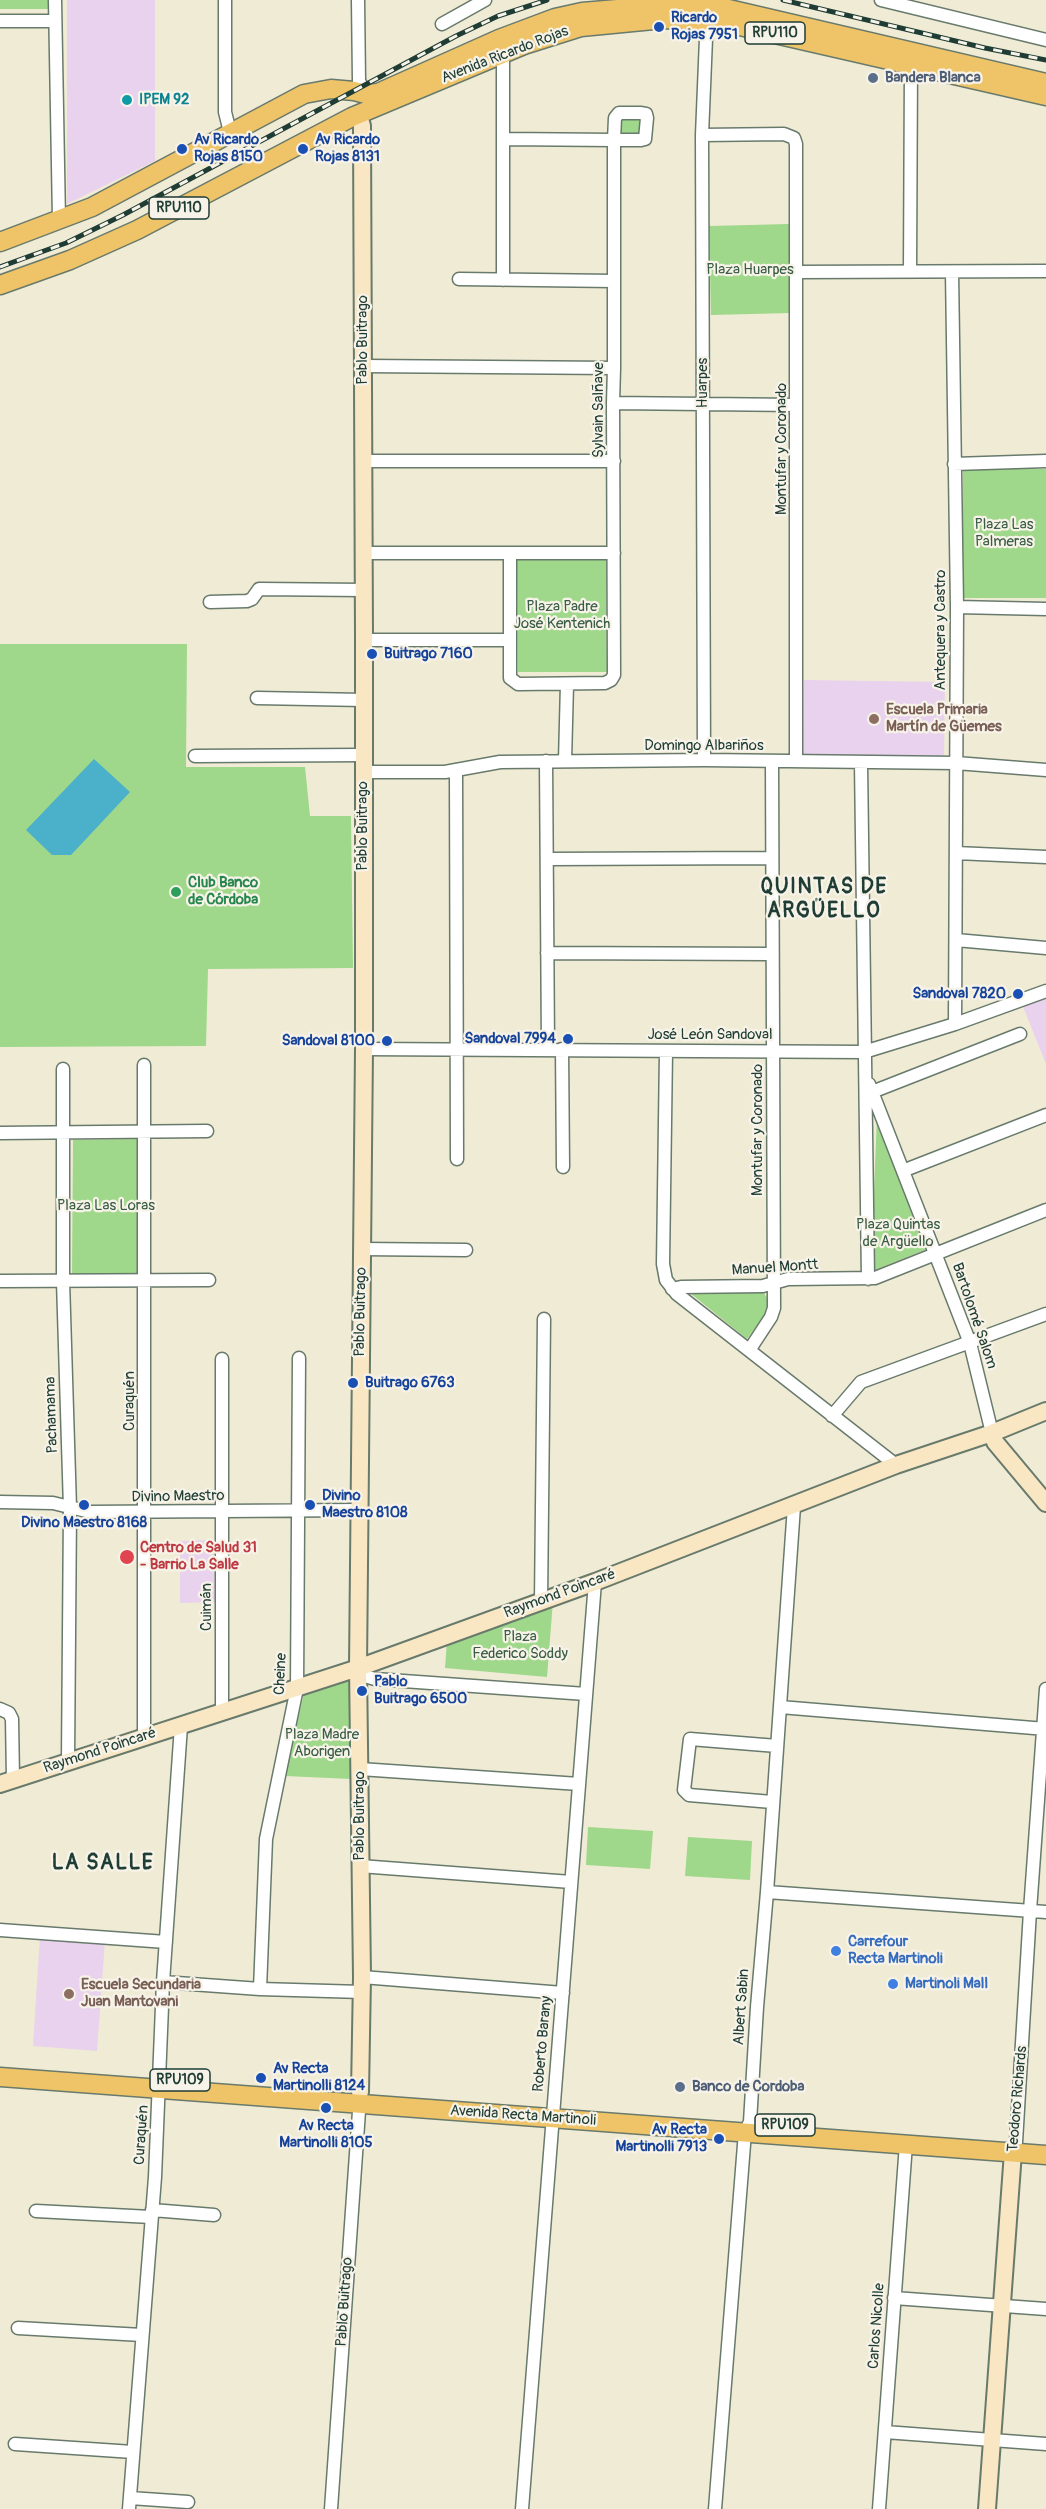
<!DOCTYPE html>
<meta charset="utf-8">
<style>
body{margin:0}
canvas{display:block;background:#f0ebd5}
</style>
<canvas width="1046" height="2509"></canvas>
<script>
const g = document.querySelector('canvas').getContext('2d');
g.lineJoin = 'round';
function paint(path, color) { g.fillStyle = color; g.fill(path, 'evenodd'); }
const toPath = rows => new Path2D(rows.map(r => 'M' + r).join(''));
function strokePath(path, color, width, dash) { g.strokeStyle = color; g.lineWidth = width; g.lineCap = dash ? 'butt' : 'round'; g.setLineDash(dash || []); g.stroke(path); }
function drawText(font, color, halo, rows, align = 'center') {
  g.font = font + ' Pangolin,sans-serif'; g.lineWidth = 4.5; g.setLineDash([]); g.textBaseline = 'middle'; g.strokeStyle = halo; g.fillStyle = color; for (const [text, x, y, turn = 0] of rows) {
    g.save(); g.translate(x, y); g.rotate((+turn || 0) * Math.PI / 180); g.textAlign = isNaN(turn) ? turn : align; if (halo) g.strokeText(text, 0, 0); g.fillText(text, 0, 0); g.restore();
  }
}
const built = toPath([
 [67,0,155,0,155,161,67,204],
 [804,680,945,682,944,757,803,756],
 [1046,989,1046,1064,1020,999],
 [214,1540,215,1602,180,1603,180,1541],
 [40,1936,105,1941,97,2051,33,2046]
]);
const green = toPath([
 [0,0,55,0,55,9,0,9],
 [621,119,640,119,644,123,639,135,622,135,618,130],
 [789,224,791,313,711,315,709,226],
 [963,469,1046,469,1046,598,962,598],
 [606,559,607,672,518,672,517,560],
 [0,644,187,644,186,767,305,767,310,816,351,816,353,968,208,969,206,1046,0,1047],
 [877,1116,927,1249,875,1270,871,1266],
 [139,1139,139,1273,72,1275,73,1140],
 [763,1292,768,1299,767,1312,747,1339,690,1293],
 [553,1601,547,1677,445,1668,447,1641],
 [352,1680,351,1779,285,1776,304,1693],
 [588,1827,653,1831,650,1869,586,1865],
 [688,1837,752,1841,750,1880,685,1876]
]);
const water = toPath([
 [94,759,130,792,71,855,52,855,26,830]
]);
const street = toPath([
 [55,0,59,220],
 [225,0,225,112,230,132],
 [358,0,359,81,366,94],
 [881,0,1046,40],
 [0,21,55,21],
 [442,24,485,0],
 [702,135,784,134,794,138,796,144,796,761],
 [504,139,614,140,641,140,645,139,647,118,646,114,640,113,619,113,615,118,614,140,614,368,613,403,614,675,611,680,605,683,518,684,510,678,510,553],
 [910,271,911,65,915,63],
 [797,272,1046,271],
 [952,272,957,607,955,1024],
 [459,279,614,281],
 [503,280,503,53],
 [364,366,614,368],
 [613,403,796,405],
 [364,461,614,461],
 [954,464,1046,461],
 [364,553,614,553],
 [210,602,247,601,252,599,259,589,364,590],
 [957,607,1046,609],
 [364,640,509,640],
 [257,698,364,700],
 [195,756,363,755],
 [704,760,702,135,707,14],
 [546,761,548,1048],
 [565,761,567,684],
 [861,763,868,1279],
 [456,771,457,1159],
 [363,772,445,772,500,762,704,760,956,763,1046,770],
 [956,853,1046,857],
 [548,859,771,858],
 [956,940,1046,948],
 [547,953,771,954],
 [364,1049,864,1052,955,1024,1046,991],
 [562,1049,563,1167],
 [666,1051,663,1264,666,1280,677,1294,896,1465],
 [144,1065,144,1737],
 [63,1069,63,1281,70,1508,68,1761],
 [869,1084,970,1343,992,1433],
 [872,1092,1020,1034],
 [0,1133,207,1131],
 [905,1170,1046,1115],
 [361,1249,466,1250],
 [0,1281,209,1280],
 [672,1289,681,1287,763,1286,788,1279,875,1278,1046,1210],
 [750,1349,771,1317,774,1308,772,761],
 [832,1416,861,1382,1046,1314],
 [0,1502,53,1503,90,1512,359,1510],
 [541,1602,544,1319],
 [358,1674,375,1679,586,1694],
 [780,1707,1046,1729],
 [0,1709,9,1713,12,1719,13,1779],
 [222,1712,222,1359],
 [360,1769,579,1784],
 [772,1802,689,1795,684,1790,690,1739,777,1746],
 [360,1866,571,1882],
 [767,1892,1046,1912],
 [0,1930,166,1942],
 [362,1977,563,1993],
 [163,1982,260,1989,362,1992],
 [260,1989,266,1839,297,1688,299,1358],
 [1013,2152,1016,2142,1030,1911,1046,1689],
 [152,2210,214,2215],
 [36,2211,151,2217],
 [894,2298,1046,2309],
 [18,2328,142,2335],
 [885,2432,1046,2444],
 [15,2444,133,2452],
 [130,2498,188,2502],
 [129,2509,155,2177,163,1982,181,1726],
 [331,2509,360,2097],
 [522,2509,595,1582],
 [715,2509,745,2132,750,2122,757,2007,767,1892,794,1506],
 [879,2509,906,2144]
]);
const secondary = toPath([
 [359,115,362,126,364,640,364,1049,358,1668,362,1977,360,2092],
 [992,1433,995,1442,1046,1503],
 [0,1784,358,1668,595,1582,896,1465,992,1433,1046,1411],
 [987,2509,1013,2152]
]);
const primary = toPath([
 [0,242,92,207,304,94,331,89,354,91,366,94,378,93,499,39,555,18,582,12,664,5,720,7,1046,83],
 [0,285,70,260,137,230,352,117,524,45,581,27,664,19,718,21,1046,96],
 [0,2077,1046,2155]
]);
const rail = toPath([
 [783,0,985,48,1046,60],
 [0,267,66,243,123,215,456,36,498,16,547,0]
]);
const markers = [
 [659,27,6,"#1a4fb4"],
 [873,78,6,"#5c6f8a"],
 [127,100,6,"#0f9aa8"],
 [182,149,6,"#1a4fb4"],
 [303,149,6,"#1a4fb4"],
 [372,654,6,"#1a4fb4"],
 [874,719,6,"#8d6e63"],
 [176,892,6,"#2e9e5b"],
 [1018,994,6,"#1a4fb4"],
 [568,1039,6,"#1a4fb4"],
 [387,1041,6,"#1a4fb4"],
 [353,1383,6,"#1a4fb4"],
 [84,1505,6,"#1a4fb4"],
 [310,1505,6,"#1a4fb4"],
 [127,1557,8,"#e0444e"],
 [362,1691,6,"#1a4fb4"],
 [836,1951,6,"#3f7fe0"],
 [893,1984,6,"#3f7fe0"],
 [69,1994,6,"#8d6e63"],
 [261,2078,6,"#1a4fb4"],
 [680,2087,6,"#5c6f8a"],
 [326,2108,6,"#1a4fb4"],
 [719,2139,6,"#1a4fb4"]
];
const shields = [
 [775,33,60],
 [179,208,60],
 [180,2080,60],
 [785,2125,60]
];
const shieldNames = [
 ["RPU110",775,33],
 ["RPU110",179,208],
 ["RPU109",180,2080],
 ["RPU109",785,2125]
];
const transitNames = [
 ["Ricardo",671,18],
 ["Rojas 7951",671,35],
 ["Av Ricardo",194,140],
 ["Rojas 8150",194,157],
 ["Av Ricardo",315,140],
 ["Rojas 8131",315,157],
 ["Buitrago 7160",384,654],
 ["Sandoval 7820",1006,994,"right"],
 ["Sandoval 7994",556,1039,"right"],
 ["Sandoval 8100",375,1041,"right"],
 ["Buitrago 6763",365,1383],
 ["Divino",322,1496],
 ["Maestro 8108",322,1513],
 ["Divino Maestro 8168",84,1523,"center"],
 ["Pablo",374,1682],
 ["Buitrago 6500",374,1699],
 ["Av Recta",273,2069],
 ["Martinolli 8124",273,2086],
 ["Av Recta",326,2126,"center"],
 ["Martinolli 8105",326,2143,"center"],
 ["Av Recta",707,2130,"right"],
 ["Martinolli 7913",707,2147,"right"]
];
const streetNames = [
 ["Avenida Ricardo Rojas",505,55,-21],
 ["Pablo Buitrago",363,340,-90],
 ["Huarpes",703,383,-90],
 ["Sylvain Salñave",599,410,-90],
 ["Montufar y Coronado",782,449,-90],
 ["Antequera y Castro",941,630,-90],
 ["Domingo Albariños",704,746],
 ["Pablo Buitrago",363,826,-90],
 ["José León Sandoval",710,1035],
 ["Montufar y Coronado",758,1130,-90],
 ["Manuel Montt",775,1268,-4],
 ["Pablo Buitrago",361,1312,-89],
 ["Bartolomé Salom",974,1316,71],
 ["Curaquén",130,1401,-90],
 ["Pachamama",52,1415,-92],
 ["Divino Maestro",178,1497,-1],
 ["Raymond Poincaré",560,1594,-20],
 ["Cuimán",207,1607,-90],
 ["Cheine",281,1674,-87],
 ["Raymond Poincaré",100,1751,-18],
 ["Pablo Buitrago",360,1816,-90],
 ["Albert Sabin",742,2007,-86],
 ["Roberto Barany",543,2044,-85],
 ["Teodoro Richards",1018,2099,-85],
 ["Avenida Recta Martinoli",523,2116,4],
 ["Curaquén",142,2135,-86],
 ["Pablo Buitrago",345,2302,-86],
 ["Carlos Nicolle",877,2326,-86]
];
const serviceNames = [
 ["Bandera Blanca",885,78],
 ["Banco de Cordoba",692,2087]
];
const cultureNames = [
 ["IPEM 92",139,100]
];
const parkNames = [
 ["Plaza Huarpes",750,270],
 ["Plaza Las",1004,525],
 ["Palmeras",1004,542],
 ["Plaza Padre",562,607],
 ["José Kentenich",562,624],
 ["Plaza Las Loras",106,1206],
 ["Plaza Quintas",898,1225],
 ["de Argüello",898,1242],
 ["Plaza",520,1637],
 ["Federico Soddy",520,1654],
 ["Plaza Madre",322,1735],
 ["Aborigen",322,1752]
];
const educationNames = [
 ["Escuela Primaria",886,710],
 ["Martín de Güemes",886,727],
 ["Escuela Secundaria",81,1985],
 ["Juan Mantovani",81,2002]
];
const leisureNames = [
 ["Club Banco",188,883],
 ["de Córdoba",188,900]
];
const healthNames = [
 ["Centro de Salud 31",140,1548],
 ["- Barrio La Salle",140,1565]
];
const shopNames = [
 ["Carrefour",848,1942],
 ["Recta Martinoli",848,1959],
 ["Martinoli Mall",905,1984]
];
const districtNames = [
 ["QUINTAS DE",824,888],
 ["ARGÜELLO",824,912],
 ["LA SALLE",103,1864]
];
paint(built, '#e9d2ee');
paint(green, '#9fd88a');
paint(water, '#4bb0ca');
strokePath(street, '#687a6c', 15);
strokePath(secondary, '#687a6c', 20);
strokePath(primary, '#687a6c', 21);
strokePath(street, '#fff', 12);
strokePath(secondary, '#f9e7c3', 16);
strokePath(primary, '#efc469', 18);
strokePath(rail, '#1f3d34', 5);
strokePath(rail, '#f7f3e8', 3, [9]);
for (const [x, y, r, color] of markers) { const dot = new Path2D(); dot.arc(x, y, r, 0, 2 * Math.PI); g.fillStyle = color; g.fill(dot); strokePath(dot, '#f7f3e8', 2); }
for (const [x, y, w] of shields) { const box = new Path2D(); box.roundRect(x - w / 2, y - 11, w, 22, 4.5); g.fillStyle = '#f7f3e8'; g.fill(box); strokePath(box, '#1f3d34', 1.5); }
drawText('bold 14px', '#1f3d34', null, shieldNames);
drawText('bold 15px', '#164399', '#f7f3e8', transitNames, 'left');
drawText('15px', '#1f3d34', '#f7f3e8', streetNames);
drawText('bold 15px', '#4e5e75', '#f7f3e8', serviceNames, 'left');
drawText('bold 15px', '#0d838f', '#f7f3e8', cultureNames, 'left');
drawText('15px', '#395c45', '#f7f3e8', parkNames);
drawText('bold 15px', '#785e54', '#f7f3e8', educationNames, 'left');
drawText('bold 15px', '#27864d', '#f7f3e8', leisureNames, 'left');
drawText('bold 15px', '#be3a42', '#f7f3e8', healthNames, 'left');
drawText('bold 15px', '#366cbe', '#f7f3e8', shopNames, 'left');
g.letterSpacing = '1.5px';
drawText('bold 21px', '#1f3d34', '#f7f3e8', districtNames);
g.letterSpacing = '0px';
</script>
